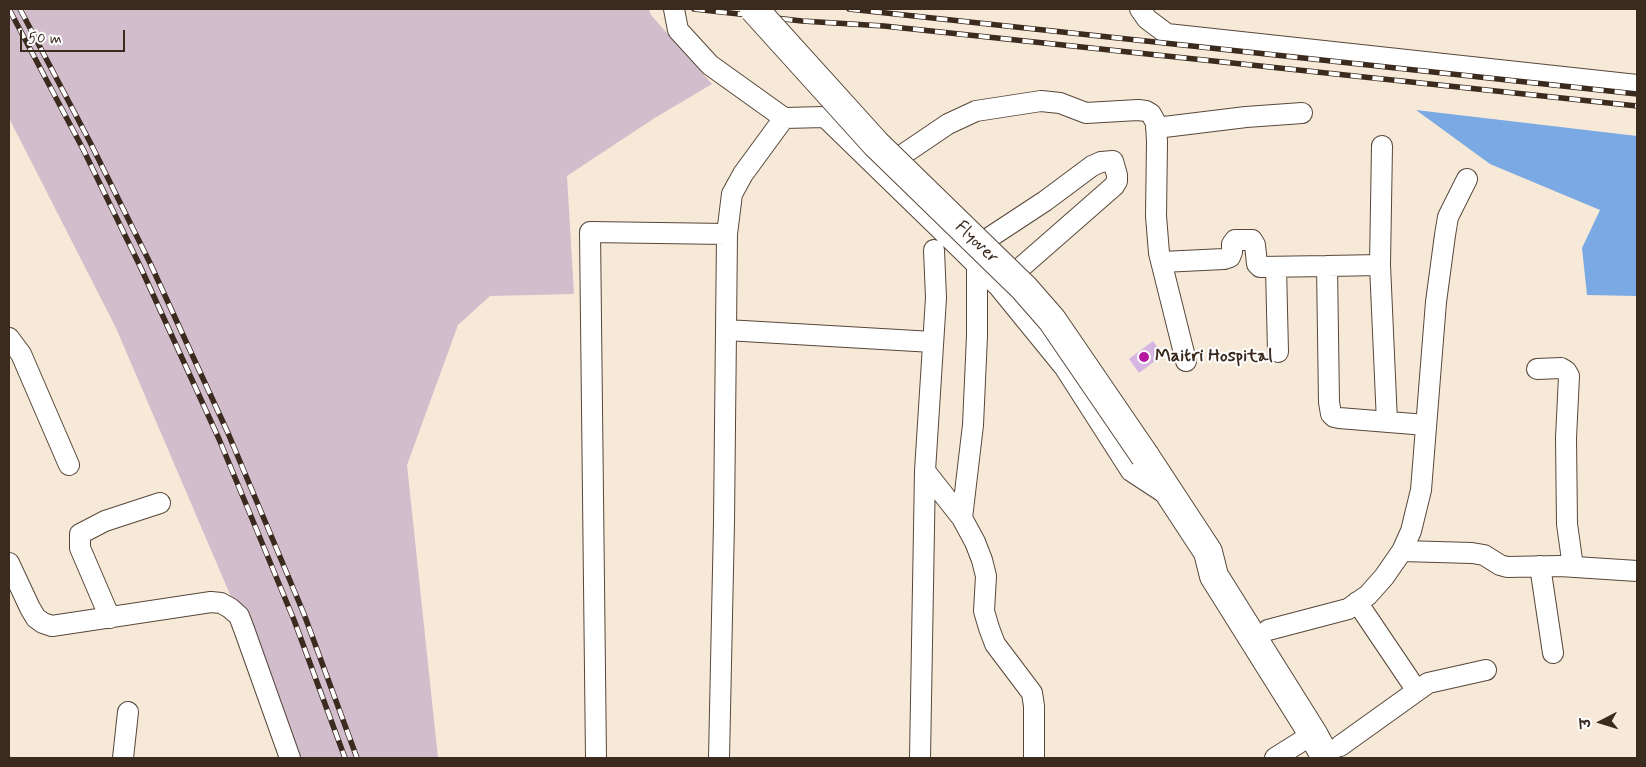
<!DOCTYPE html>
<meta charset="utf-8">
<style>
body{margin:0}
#map{position:relative;width:1646px;height:767px;overflow:hidden;background:#f7e9d7;font-family:Mynerve,"Playpen Sans Deva",sans-serif}
canvas{display:block}
.frame{position:absolute;inset:0;border:10px solid #3b2a1e;pointer-events:none}
.north{position:absolute;left:1576px;top:697px;width:50px;height:50px;-webkit-text-stroke:4px #fff;paint-order:stroke;rotate:265deg;font-size:14px;font-weight:700;line-height:20px;text-align:center;color:#3b2a1e}
.north::after{content:'';display:block;margin:auto;width:18px;height:22px;background:#3b2a1e;clip-path:polygon(50% 0,100% 100%,50% 72%,0 100%)}
.scale{position:absolute;left:20px;top:30px;width:105px;height:22px;box-sizing:border-box;border:2px solid #3b2a1e;border-top:0;padding-left:6px;font-size:15px;line-height:18px;white-space:nowrap;color:#3b2a1e;-webkit-text-stroke:4px #fff;paint-order:stroke}
</style>
<div id="map">
<canvas width="1646" height="767"></canvas>
<div class="frame"></div>
<div class="north">उ</div>
<div class="scale">50 m</div>
</div>
<script>
const g = document.querySelector('canvas').getContext('2d');
g.lineJoin = 'round';
function paint(path, color) { g.fillStyle = color; g.fill(path, 'evenodd'); }
const toPath = rows => new Path2D(rows.map(r => 'M' + r).join(''));
function strokePath(path, color, width, dash) { g.strokeStyle = color; g.lineWidth = width; g.lineCap = dash ? 'butt' : 'round'; g.setLineDash(dash || []); g.stroke(path); }
function drawText(font, color, halo, rows, align = 'center') {
  g.font = font + ' Mynerve,sans-serif'; g.lineWidth = 4; g.setLineDash([]); g.textBaseline = 'middle'; g.strokeStyle = halo; g.fillStyle = color; for (const [text, x, y, turn = 0] of rows) {
    g.save(); g.translate(x, y); g.rotate((+turn || 0) * Math.PI / 180); g.textAlign = isNaN(turn) ? turn : align; if (halo) g.strokeText(text, 0, 0); g.fillText(text, 0, 0); g.restore();
  }
}
const industrial = toPath([
 [9,9,649,9,651,15,712,84,653,119,567,176,574,294,490,296,458,325,407,465,438,758,300,758,116,328,9,118]
]);
const water = toPath([
 [1416,110,1637,136,1637,296,1587,295,1582,248,1600,210,1490,164]
]);
const building = toPath([
 [1153,341,1163,355,1139,373,1129,359]
]);
const minor = toPath([
 [674,9,678,30,710,65,784,118,825,117,966,254,999,287,1065,368,1131,471,1166,494],
 [1140,9,1147,19,1167,34,1637,85],
 [1156,128,1246,117,1302,113],
 [1382,146,1380,265,1387,422],
 [883,168,948,124,976,111,1041,101,1060,103,1086,113,1138,110,1146,111,1151,114,1156,123,1157,142,1156,216,1159,253,1186,361],
 [969,251,1045,201,1092,166,1101,162,1113,161,1117,175,1117,181,1114,186,1002,284],
 [1162,262,1224,259,1230,257,1232,252,1232,244,1235,240,1252,240,1255,245,1257,264,1260,267,1327,266],
 [1380,265,1327,266,1329,402,1331,414,1334,417,1339,418,1426,425],
 [1276,267,1278,352],
 [726,330,933,342],
 [9,338,21,354,69,465],
 [1537,369,1561,368,1566,371,1569,376,1566,438,1567,524,1573,567],
 [925,471,962,518,975,542,982,560,986,576,984,611,989,628,995,644,1032,693,1034,706,1034,758],
 [962,518,973,425,977,336,977,265],
 [1402,551,1472,553,1484,555,1500,565,1507,567,1560,566,1637,571],
 [9,563,30,608,36,618,43,623,52,626,211,602,221,603,230,608,239,616,244,629,290,758],
 [1540,566,1553,653],
 [1357,602,1417,691],
 [110,618,80,548,80,534,105,521,160,503],
 [1268,630,1348,609,1368,595,1384,577,1402,551,1411,531,1421,490,1436,302,1445,235,1448,217,1467,179],
 [1340,746,1428,683,1486,670],
 [123,758,128,712],
 [596,758,590,232,727,234],
 [719,758,724,522,727,234,732,194,743,174,784,118],
 [920,758,925,471,936,298,934,250],
 [1275,758,1313,734]
]);
const highway = toPath([
 [1145,456,1208,552,1214,576,1313,734,1326,758]
]);
const rail = toPath([
 [9,9,83,149,140,266,219,439,294,620,345,758],
 [20,9,91,144,150,263,228,433,304,614,357,758],
 [694,9,802,21,884,26,1637,106],
 [849,9,1637,94]
]);
const highwayBridge = toPath([
 [754,9,876,144,1024,288,1052,320,1145,456]
]);
const markers = [
 [1144,357,6,"#b5179e"]
];
const streetNames = [
 ["Flyover",976,243,44]
];
const poiNames = [
 ["Maitri Hospital",1155,357]
];
paint(industrial, '#d1bdcc');
paint(water, '#7aa9e4');
paint(building, '#d6b5e2');
strokePath(minor, '#57473a', 22);
strokePath(highway, '#57473a', 30);
strokePath(minor, '#fff', 20);
strokePath(highway, '#fff', 28);
strokePath(rail, '#3b2a1e', 5.5);
strokePath(rail, '#fff', 4, [11]);
strokePath(highwayBridge, '#57473a', 30, []);
strokePath(highwayBridge, '#fff', 28);
for (const [x, y, r, color] of markers) { const dot = new Path2D(); dot.arc(x, y, r, 0, 2 * Math.PI); g.fillStyle = color; g.fill(dot); strokePath(dot, '#fff', 2); }
drawText('18px', '#3b2a1e', '#fff', streetNames);
drawText('bold 18px', '#3b2a1e', '#fff', poiNames, 'left');
</script>
